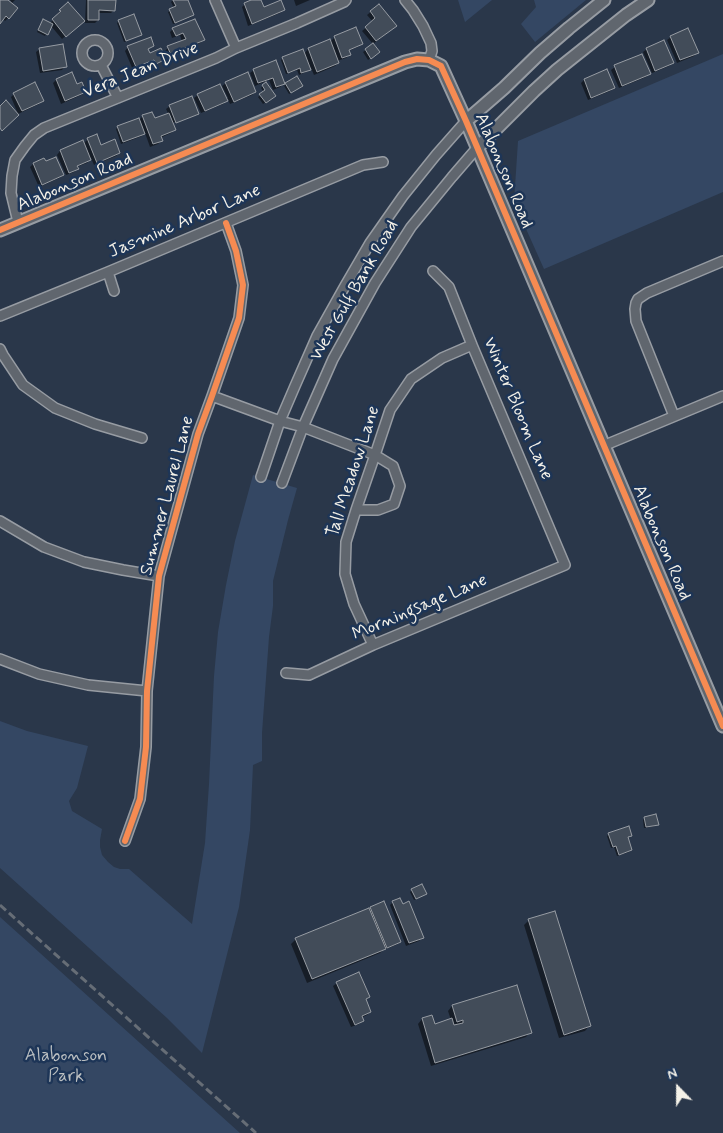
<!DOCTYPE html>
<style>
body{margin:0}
#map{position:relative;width:723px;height:1133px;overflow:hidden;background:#2a374a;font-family:Mynerve,sans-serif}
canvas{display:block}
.north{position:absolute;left:653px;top:1063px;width:50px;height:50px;-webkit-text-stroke:4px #1d3557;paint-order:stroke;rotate:338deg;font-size:14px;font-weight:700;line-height:20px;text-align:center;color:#f4f1e8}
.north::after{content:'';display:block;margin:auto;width:18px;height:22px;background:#f4f1e8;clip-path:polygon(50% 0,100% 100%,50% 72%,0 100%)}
</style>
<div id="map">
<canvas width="723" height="1133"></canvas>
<div class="north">N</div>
</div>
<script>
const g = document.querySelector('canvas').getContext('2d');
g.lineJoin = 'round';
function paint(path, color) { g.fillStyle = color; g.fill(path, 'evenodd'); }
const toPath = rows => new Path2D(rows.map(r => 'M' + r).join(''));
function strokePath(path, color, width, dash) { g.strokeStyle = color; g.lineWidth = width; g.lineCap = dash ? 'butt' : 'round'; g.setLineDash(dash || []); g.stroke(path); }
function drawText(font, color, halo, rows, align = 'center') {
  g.font = font + ' Mynerve,sans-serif'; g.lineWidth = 5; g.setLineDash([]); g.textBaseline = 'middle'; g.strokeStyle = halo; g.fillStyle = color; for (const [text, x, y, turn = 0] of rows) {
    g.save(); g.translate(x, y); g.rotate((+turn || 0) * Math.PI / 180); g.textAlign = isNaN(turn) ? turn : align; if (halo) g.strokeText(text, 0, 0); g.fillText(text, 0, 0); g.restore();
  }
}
const green = toPath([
 [458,0,492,0,465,22],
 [534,0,586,0,535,42,521,24,536,7],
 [723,54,723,192,544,269,514,202,518,141],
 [253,475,297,488,288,520,273,581,273,606,269,637,262,733,262,761,253,765,250,830,239,907,202,1053,167,1018,0,868,0,721,27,731,88,746,77,788,69,801,72,811,102,829,100,840,100,847,102,855,108,862,114,867,120,869,129,869,192,924,205,843,209,784,214,676,218,632,226,585,235,541],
 [0,917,240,1133,0,1133]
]);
const shadow = toPath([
 [0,0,6,0,10,3,11,2,10,0,15,0,11,4,8,18,5,21,3,19,0,22],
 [86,0,114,0,114,10,111,13,98,13,98,20,95,23,85,23],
 [173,0,187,0,193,15,191,17,173,24,168,12,174,8,171,2],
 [254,0,259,0,263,8,284,9,280,13,248,26,242,7,245,4],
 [294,0,310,0,296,6],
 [68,4,80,24,62,39,51,26,45,36,37,32,43,21,49,24,58,15,57,14],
 [379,5,392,29,373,44,362,31,373,22,367,15],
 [119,21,141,35,139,36,124,42,117,23],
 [173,29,203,40,200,43,184,49,185,51,181,54,168,59,165,51,168,48,182,42,180,35,172,38,170,32],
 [335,37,361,44,358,47,348,51,349,55,346,58,337,61,338,63,335,66,314,75,311,68,308,71,299,75,297,70,286,74,281,60,283,58,304,54,308,49,330,42],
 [671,37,697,52,694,56,677,63,667,40],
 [153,45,147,50,149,55,165,59,161,62,152,66,150,62,133,70,125,51,128,47],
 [373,45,376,54,368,60,363,52],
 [40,49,65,66,62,70,40,73,36,52],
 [647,49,672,63,669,66,652,73,643,52],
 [641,55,649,74,646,77,619,88,611,70,615,67],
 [275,62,284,86,286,84,300,88,289,94,283,84,280,87,273,90,269,80,255,86,250,73,254,70],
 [607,71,613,88,610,91,588,100,581,83,584,80],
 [71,73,77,86,85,92,81,95,61,104,53,83,56,80],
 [226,83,255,92,252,95,230,104,228,99,223,104,201,113,194,98,198,95,225,99,228,98,222,86],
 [265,84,272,97,263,104,258,97,264,92,261,88],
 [14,94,42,101,39,104,18,114,11,97],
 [170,106,198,114,196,116,196,114,170,124,174,130,171,133,160,138,161,141,158,144,150,147,145,133,142,136,121,144,116,129,118,127,139,120,143,116,154,120,169,115,166,109],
 [88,139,119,153,116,156,94,165,91,158,87,163,76,167,77,169,74,172,66,175,57,155,60,151,82,142,83,144],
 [33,164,63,175,59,178,39,187,30,167],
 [645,818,657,824,655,826,644,828,643,820],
 [609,834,631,835,627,838,631,850,629,852,617,856,614,847,611,848,607,836],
 [412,890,425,894,414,900,410,892],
 [384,902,400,942,396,945,383,950,380,953,307,983,291,944,296,939],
 [393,902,422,937,419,941,406,946,390,905],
 [529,920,589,1026,585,1031,559,1038,524,925],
 [337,983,369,997,365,1001,370,1012,367,1015,361,1018,363,1020,359,1024,351,1027,333,986],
 [452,1006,530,1032,526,1037,431,1066,418,1024,422,1019,432,1016,434,1025,451,1020,448,1011]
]);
const building = toPath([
 [0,0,8,0,18,8,9,19,6,16,0,24,0,0],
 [88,0,116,0,115,11,99,10,99,20,88,20,88,0],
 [173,0,188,0,194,15,175,23,169,9,176,6,173,0],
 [251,0,261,0,264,7,281,0,285,10,252,24,244,3,251,0],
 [68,2,85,21,66,37,52,19,61,11,59,10,68,2],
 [379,4,397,26,376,41,365,27,375,18,370,11,379,4],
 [134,14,142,35,126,41,118,20,134,14],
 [43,19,53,24,48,35,38,30,43,19],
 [195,19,205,40,185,48,186,51,172,57,167,46,186,39,183,33,176,36,172,28,195,19],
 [356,27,363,44,349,50,351,55,342,58,334,36,356,27],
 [688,28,699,53,680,60,670,36,688,28],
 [151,37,154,46,148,49,150,53,161,48,166,59,156,64,154,60,136,67,127,46,151,37],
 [330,39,339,63,317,72,308,48,330,39],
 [664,40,674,63,655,71,646,48,664,40],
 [373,43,380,52,371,59,365,49,373,43],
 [63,44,67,67,43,71,39,48,63,44],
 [303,49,311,70,301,73,300,68,288,73,282,57,303,49],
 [642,54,651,74,622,86,614,65,642,54],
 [276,60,285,84,276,87,273,78,258,83,253,69,276,60],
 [607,69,615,88,591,98,584,79,607,69],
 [72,72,77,84,82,82,86,92,65,101,56,79,72,72],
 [248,72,256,92,234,102,225,82,248,72],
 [297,76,303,86,291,93,285,83,297,76],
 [35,82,44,101,22,111,13,93,35,82],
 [266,82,276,96,266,103,259,94,265,90,262,85,266,82],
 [220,84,228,101,205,111,197,94,220,84],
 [192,96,199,114,176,123,169,105,192,96],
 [6,100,19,115,2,131,0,128,0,106,6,100],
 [152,112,155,118,169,113,176,130,161,136,163,141,153,144,142,115,152,112],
 [139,118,145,134,123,142,117,126,139,118],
 [97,134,101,145,115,139,120,153,97,163,87,138,97,134],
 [83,140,91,160,77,166,79,169,69,173,60,150,83,140],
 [56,157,64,175,42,185,33,163,44,158,46,161,56,157],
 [656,814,659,825,646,827,644,817,656,814],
 [629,826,632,836,628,837,632,850,619,855,616,846,613,847,608,833,629,826],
 [422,884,427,894,416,899,411,889,422,884],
 [400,898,403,904,409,901,424,938,409,943,392,901,400,898],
 [384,901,401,942,387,948,370,907,384,901],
 [369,908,386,949,312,979,295,938,369,908],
 [555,911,591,1026,564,1035,528,919,555,911],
 [359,972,370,997,366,999,371,1012,362,1016,364,1021,355,1025,336,982,359,972],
 [517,985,532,1033,435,1063,422,1018,432,1015,435,1024,452,1018,454,1025,463,1023,463,1020,457,1022,452,1005,517,985]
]);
const minor = toPath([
 [215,0,236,48],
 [405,0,413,10,423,26,431,43,432,51,429,60],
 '82 53a13 13 0 1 1 26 0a13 13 0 1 1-26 0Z',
 [101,65,118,98],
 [18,222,11,193,12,176,15,160,25,146,34,135,44,128,216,58,236,48,297,23,344,2,346,0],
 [108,272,114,291],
 [0,316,108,272,363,165,383,162],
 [0,349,3,355,23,385,55,408,95,424,142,438],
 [212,396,280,421,303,427,375,455,393,466,400,486,394,504,378,510,356,510],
 [674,416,636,321,635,309,636,303,638,299,647,293,723,261],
 [603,446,723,396],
 [261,477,280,421,295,386,317,336,345,286,370,243,403,196,436,155,466,121],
 [282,483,303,427,333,359,375,283,411,227,452,177,477,148],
 [0,521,44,547,84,562,123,570,159,576],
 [373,645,354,604,345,574,346,542,356,510,375,455,390,410,411,379,442,358,472,345],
 [0,659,39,674,88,685,147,691],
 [286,673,309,675,373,645,565,565,472,345,449,287,433,271],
 [125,841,140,799,146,747,147,691,159,576,198,434,212,396,239,318,243,285,236,251,226,223]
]);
const tertiary = toPath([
 [466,121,504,88,540,53,569,28,604,0],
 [477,148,534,91,557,70,626,15,648,0],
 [0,230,405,62,417,59,429,60,441,66,466,121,723,726]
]);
const rail = toPath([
 [0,905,256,1133]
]);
const cycleway = toPath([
 [0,230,405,62,417,59,429,60,441,66,466,121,723,726],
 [125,841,140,799,146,747,147,691,159,576,198,434,212,396,239,318,243,285,236,251,226,223]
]);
const streetNames = [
 ["Vera Jean Drive",141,71,-22],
 ["Alabonson Road",503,171,67],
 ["Alabonson Road",75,183,-23],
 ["Jasmine Arbor Lane",185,222,-23],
 ["West Gulf Bank Road",355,291,-60],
 ["Winter Bloom Lane",517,409,67],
 ["Tall Meadow Lane",354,472,-72],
 ["Summer Laurel Lane",168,496,-75],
 ["Alabonson Road",661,543,67],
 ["Morningsage Lane",420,608,-23]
];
const parkNames = [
 ["Alabonson",66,1056],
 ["Park",66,1077]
];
paint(green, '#344763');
paint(shadow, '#0007');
paint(building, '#424c59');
strokePath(building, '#979ca3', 1);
strokePath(minor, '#979ca3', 12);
strokePath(tertiary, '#979ca3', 15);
strokePath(minor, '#60666e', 9);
strokePath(tertiary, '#60666e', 11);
strokePath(rail, '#666d76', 3, [8, 4]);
strokePath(cycleway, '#f68b52', 6);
drawText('18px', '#f4f1e8', '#1d3557', streetNames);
drawText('18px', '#bbbfc1', '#1d3557', parkNames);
</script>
